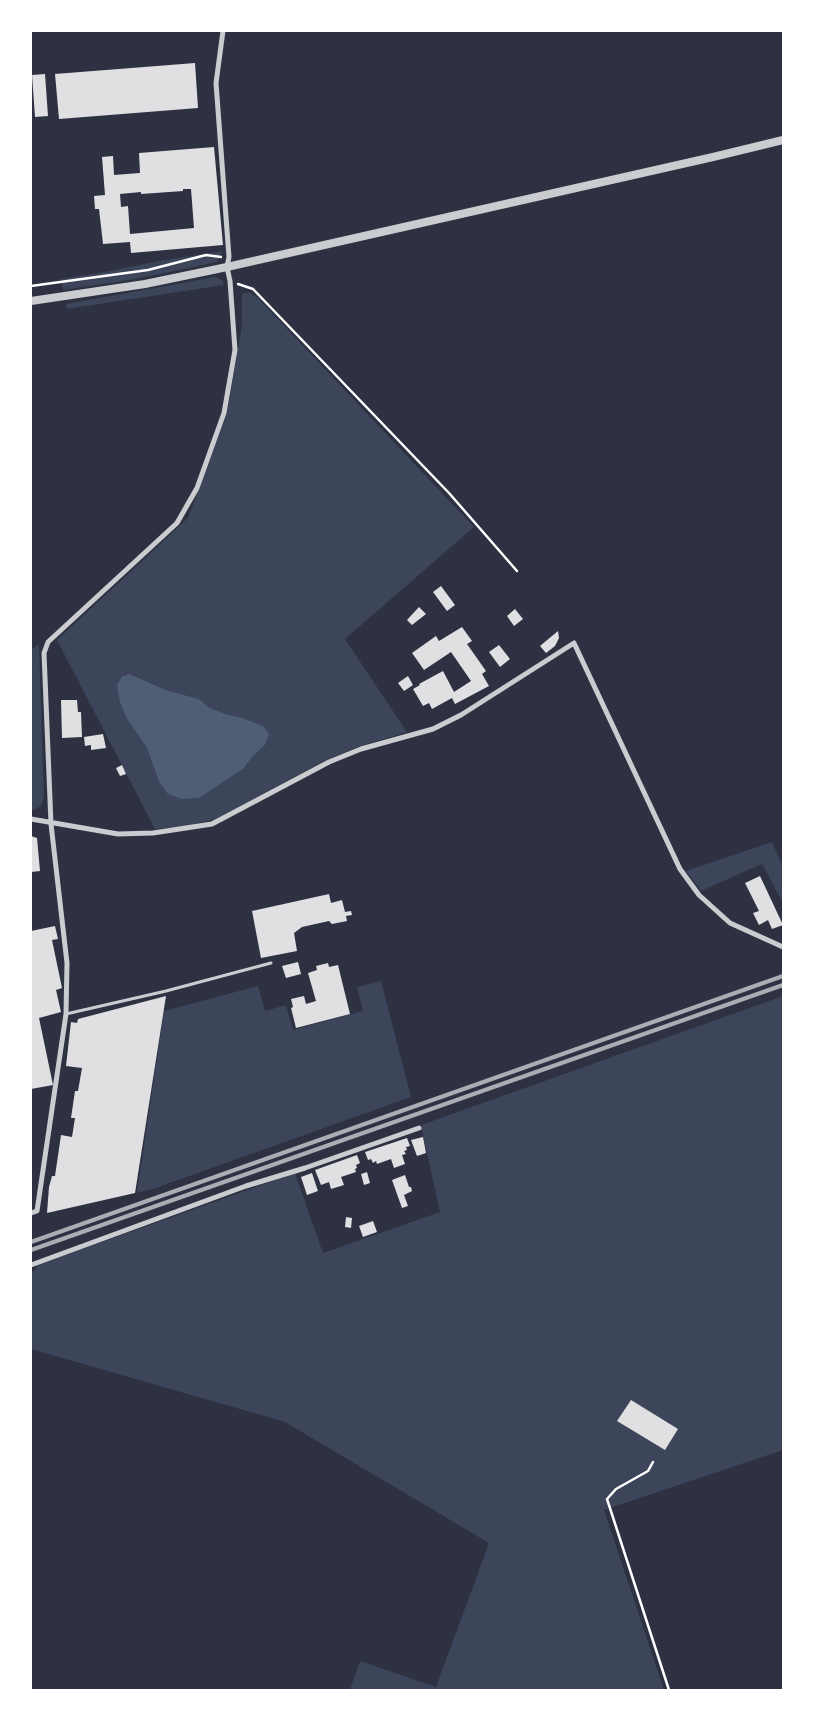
<!DOCTYPE html>
<style>
body{margin:0}
#map{position:relative;width:814px;height:1721px;overflow:hidden;background:#2d3142;font-family:"Exo 2",sans-serif}
canvas{display:block}
.frame{position:absolute;inset:0;border:32px solid #fff;pointer-events:none}
</style>
<div id="map">
<canvas width="814" height="1721"></canvas>
<div class="frame"></div>
</div>
<script>
const g = document.querySelector('canvas').getContext('2d');
g.lineJoin = 'round';
function paint(path, color) { g.fillStyle = color; g.fill(path, 'evenodd'); }
const toPath = rows => new Path2D(rows.map(r => 'M' + r).join(''));
function strokePath(path, color, width, dash) { g.strokeStyle = color; g.lineWidth = width; g.lineCap = dash ? 'butt' : 'round'; g.setLineDash(dash || []); g.stroke(path); }
const green = toPath([
 [223,251,217,262,136,279,63,290,61,279,105,272,159,261],
 [215,277,222,280,224,285,67,309,66,304],
 [249,292,259,299,474,527,345,639,407,732,360,746,326,760,216,819,186,826,155,829,57,640,188,518,227,413,242,325,242,294],
 [131,674,166,690,199,699,210,708,226,714,242,718,265,745,252,757,244,768,159,782,147,748,127,719,117,685,122,676],
 [39,644,44,798,41,806,31,811,31,650],
 [772,842,783,867,783,903,762,864,701,891,686,871],
 [381,981,411,1097,153,1189,137,1193,164,1011,258,986,265,1011,286,1005,293,1030,363,1011,357,987],
 [783,996,783,1450,604,1510,664,1690,350,1690,360,1661,436,1687,489,1543,285,1422,31,1349,31,1275,38,1265,295,1173,323,1253,440,1212,421,1125]
]);
const water = toPath([
 [130,674,166,690,199,699,210,708,226,714,242,718,263,726,269,734,265,745,252,757,244,768,199,798,182,799,168,794,159,782,147,748,127,719,120,702,117,685,122,676]
]);
const building = toPath([
 [195,63,198,108,59,119,55,74],
 [45,74,48,116,35,117,32,75],
 [214,147,223,245,131,253,130,242,103,244,99,209,95,209,94,196,105,195,102,157,113,156,114,175,140,173,139,153],
 [183,189,191,189,194,228,130,234,128,206,121,207,120,194,141,192,141,194,183,191],
 [441,586,455,605,447,611,433,592],
 [419,607,426,614,412,625,407,620],
 [515,609,523,619,514,626,507,616],
 [462,627,472,641,467,644,486,671,482,674,489,686,455,704,452,698,432,709,429,703,423,706,413,689,420,685,419,684,443,671,454,692,471,681,451,652,424,670,412,653,436,636,439,641],
 [558,631,559,638,555,646,546,653,540,646],
 [499,645,510,659,500,667,489,652],
 [408,676,413,685,404,691,398,683],
 [61,700,77,700,78,712,81,712,82,737,62,738],
 [103,734,106,748,91,750,91,745,85,746,84,737],
 [122,765,126,774,120,776,116,768],
 [31,836,37,838,40,871,31,872],
 [760,876,783,925,772,929,768,920,759,925,753,913,759,911,745,883],
 [329,894,331,903,342,900,345,912,351,911,352,915,346,916,347,921,332,924,329,921,302,927,294,933,297,951,261,958,252,911],
 [55,926,58,939,52,940,62,988,56,990,61,1012,39,1018,53,1085,31,1089,31,931],
 [298,962,301,974,286,978,282,966],
 [328,963,329,967,338,965,350,1014,296,1028,291,1008,293,1007,291,999,304,996,306,1004,316,1001,308,973,317,970,316,966],
 [166,996,135,1193,47,1213,49,1187,52,1176,55,1176,61,1135,72,1137,75,1118,71,1118,75,1091,78,1091,82,1068,66,1066,71,1022,77,1023,78,1019],
 [423,1137,426,1153,417,1156,411,1140],
 [407,1138,410,1146,406,1147,407,1150,404,1151,406,1154,402,1155,405,1164,394,1168,391,1159,377,1164,376,1161,373,1163,371,1159,368,1160,365,1152],
 [357,1155,360,1163,356,1165,357,1168,355,1169,356,1172,341,1177,344,1185,331,1189,329,1182,321,1185,315,1170],
 [367,1172,370,1183,364,1185,361,1174],
 [312,1173,318,1191,307,1195,301,1177],
 [405,1175,409,1187,411,1187,412,1191,404,1195,408,1206,402,1208,392,1180],
 [346,1217,352,1218,351,1228,345,1227],
 [373,1221,377,1232,363,1237,359,1226],
 [631,1400,678,1429,665,1450,617,1421]
]);
const path = toPath([
 [238,284,253,289,449,493,517,571],
 [31,286,148,270,206,255,221,257],
 [653,1462,648,1471,616,1489,607,1499,669,1690]
]);
const service = toPath([
 [66,1014,166,991,271,963]
]);
const minor = toPath([
 [31,819,118,834,153,833,212,824,329,762,361,749,433,729,461,715,574,643,680,869,699,895,730,923,783,947],
 [31,1213,37,1211,66,1014,67,963,51,824,44,653,48,642,177,523,197,488,224,413,235,350,230,281,227,267,229,257,216,83,223,31],
 [31,1265,246,1186,305,1168,419,1128]
]);
const tertiary = toPath([
 [31,301,145,284,227,267,713,157,783,140]
]);
const rail = toPath([
 [31,1242,783,976],
 [31,1250,783,985]
]);
paint(green, '#3c4559');
paint(water, '#4f5d75');
paint(building, '#e0e0e3');
strokePath(path, '#fff', 2.5);
strokePath(service, '#caccd0', 3);
strokePath(minor, '#caccd0', 5);
strokePath(tertiary, '#caccd0', 8);
strokePath(rail, '#abadb3', 4);
</script>
